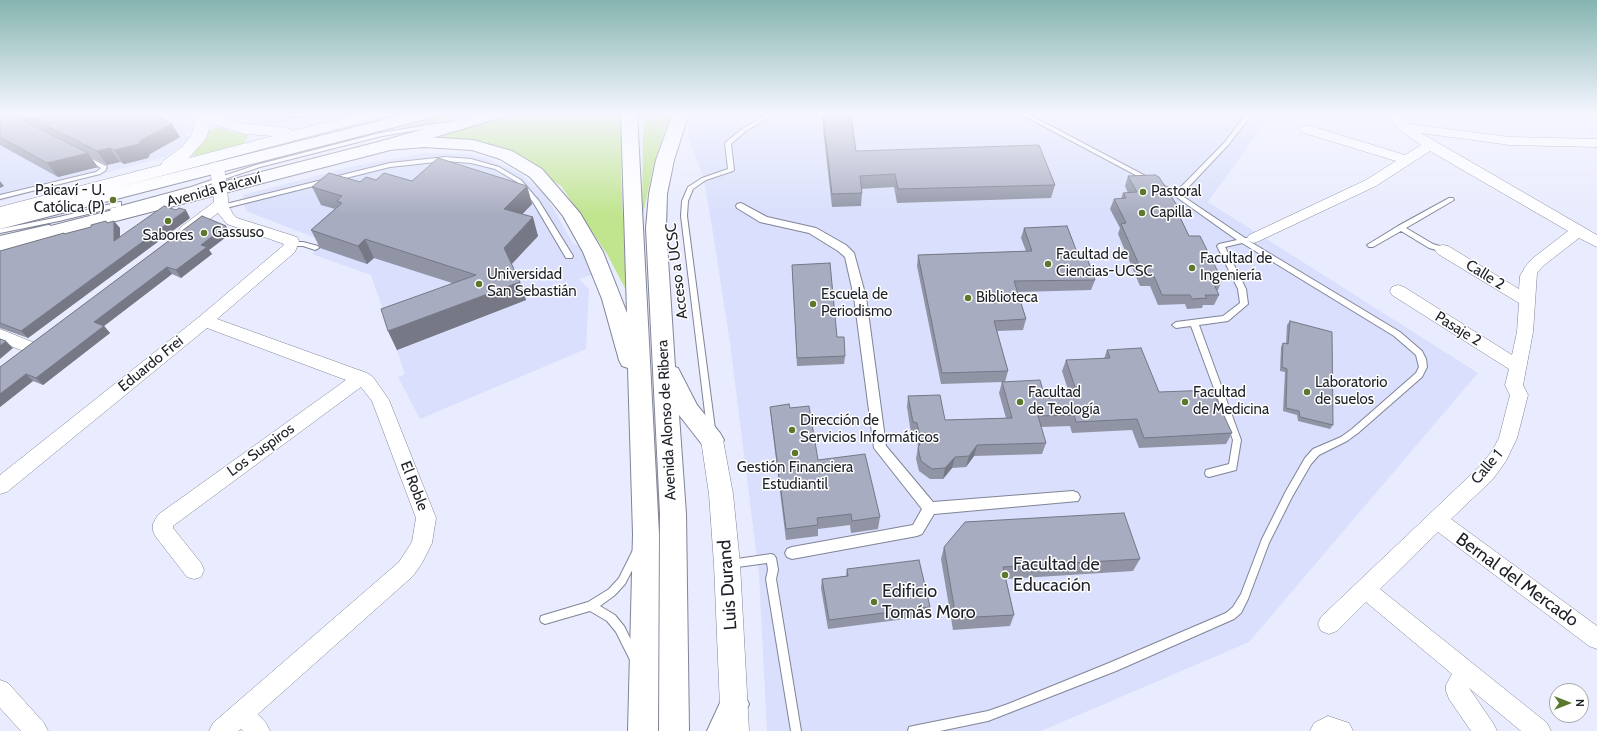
<!DOCTYPE html>
<meta charset="utf-8">
<style>
body{margin:0}
#map{position:relative;width:1597px;height:731px;overflow:hidden;background:#e9ecfe;font-family:Cabin,sans-serif}
canvas{display:block}
.north{position:absolute;left:1549px;top:683px;width:40px;height:40px;box-sizing:border-box;background:#fff;border:1px solid #a5a6a9;border-radius:50%;rotate:90deg;font-size:11px;font-weight:700;line-height:16px;text-align:center;color:#1f2128}
.north::after{content:'';display:block;margin:auto;width:14px;height:18px;background:#5b782c;clip-path:polygon(50% 0,100% 100%,50% 72%,0 100%)}
</style>
<div id="map">
<canvas width="1597" height="731"></canvas>
<div class="north">N</div>
</div>
<script>
const g = document.querySelector('canvas').getContext('2d');
g.lineJoin = 'round';
function paint(path, color) { g.fillStyle = color; g.fill(path, 'evenodd'); }
const toPath = rows => new Path2D(rows.map(r => 'M' + r).join(''));
function strokePath(path, color, width, dash) { g.strokeStyle = color; g.lineWidth = width; g.lineCap = dash ? 'butt' : 'round'; g.setLineDash(dash || []); g.stroke(path); }
function drawText(font, color, halo, rows, align = 'center') {
  g.font = font + ' Cabin,sans-serif'; g.lineWidth = 3; g.setLineDash([]); g.textBaseline = 'middle'; g.strokeStyle = halo; g.fillStyle = color; for (const [text, x, y, turn = 0] of rows) {
    g.save(); g.translate(x, y); g.rotate((+turn || 0) * Math.PI / 180); g.textAlign = isNaN(turn) ? turn : align; if (halo) g.strokeText(text, 0, 0); g.fillText(text, 0, 0); g.restore();
  }
}
const built = toPath([
 [0,113,159,113,193,129,185,133,190,136,184,144,165,157,0,201],
 [229,113,345,113,312,121,279,124,264,124],
 [693,113,1272,113,1208,202,1478,373,1249,642,1041,731,767,731,759,574,730,343,712,227,704,179,688,138,689,121],
 [426,153,465,154,486,158,521,174,544,194,553,208,573,244,583,247,596,273,579,279,589,289,586,349,420,419,398,377,405,374,371,275,312,254,326,242,246,211,243,195,358,165]
]);
const green = toPath([
 [452,113,473,113,424,125,404,127],
 [520,113,621,113,621,174,626,290,607,254,561,186,512,152,473,140,431,137],
 [645,113,672,113,665,129,652,172,642,219,643,139],
 [216,127,249,136,243,144,195,156,192,154,203,143,209,131]
]);
const service = toPath([
 [769,113,776,113,746,131,731,144,734,170,733,171,706,180,693,189,688,201,687,216,715,429,714,431,711,432,708,431,707,429,681,216,682,201,688,187,702,178,728,169,725,143,726,142,742,129,769,113],
 [1019,113,1026,113,1176,192,1225,142,1247,113,1253,113,1229,144,1181,195,1245,238,1248,238,1249,241,1400,332,1422,351,1426,359,1427,367,1422,377,1358,433,1347,441,1319,455,1311,464,1292,497,1269,543,1248,599,1241,613,1234,619,1116,671,988,721,940,731,908,731,909,727,913,726,988,711,1008,704,1109,663,1226,613,1233,607,1241,594,1262,539,1286,491,1305,458,1313,449,1341,437,1352,429,1416,373,1419,367,1416,355,1394,336,1242,243,1225,247,1246,289,1248,304,1228,321,1199,325,1241,440,1236,470,1209,477,1206,476,1205,473,1206,470,1229,464,1233,440,1191,326,1176,328,1172,325,1176,322,1223,316,1240,303,1238,289,1217,246,1219,244,1237,240,1175,196,1019,113],
 [446,122,448,123,448,125,382,136,260,167,195,189,113,212,110,210,111,208,121,206,59,221,0,233,0,229,59,217,119,202,121,202,121,206,191,187,256,165,380,133,446,122],
 [84,155,106,166,107,167,105,171,100,174,0,199,0,195,96,172,100,169,101,168,82,158,82,156,84,155],
 [445,157,471,159,499,167,521,180,539,201,573,256,572,258,566,258,533,202,517,182,495,169,471,163,445,161,390,167,222,209,219,207,222,205,390,163,445,157],
 [1449,198,1453,198,1454,200,1406,228,1433,244,1446,248,1447,250,1446,252,1443,252,1429,248,1401,231,1373,247,1369,247,1367,245,1398,226,1449,198],
 [48,225,50,225,51,227,50,229,0,240,0,236,48,225],
 [290,242,303,242,318,246,319,248,315,250,303,246,292,246,288,244,290,242],
 [637,547,640,548,642,551,625,584,615,595,600,606,615,615,624,626,639,656,638,660,634,661,630,660,616,632,607,621,590,611,545,624,541,622,540,619,541,616,588,602,609,589,619,578,634,548,637,547],
 [771,554,774,555,776,558,778,570,776,579,801,731,791,731,766,579,768,570,767,563,730,568,727,567,725,564,727,561,730,560,771,554]
]);
const pedestrian = toPath([
 [741,203,767,217,816,228,846,245,854,253,866,297,886,446,933,502,1073,491,1078,493,1080,497,1078,501,934,514,922,534,917,536,792,559,787,557,785,553,787,549,792,547,913,525,922,509,874,448,854,297,845,257,838,251,809,233,760,222,737,208,736,206,737,204,741,203]
]);
const minor = toPath([
 [1386,113,1399,113,1409,124,1510,137,1597,139,1597,147,1510,145,1421,133,1597,235,1597,247,1579,238,1543,266,1537,273,1533,332,1523,385,1528,395,1517,438,1506,461,1493,479,1451,519,1597,626,1597,649,1589,646,1438,532,1380,589,1547,723,1551,731,1521,731,1469,688,1493,723,1497,731,1471,731,1449,699,1446,691,1446,685,1452,674,1366,602,1337,631,1329,634,1321,631,1318,624,1321,617,1479,467,1492,451,1499,438,1510,395,1505,385,1509,369,1392,295,1390,291,1392,287,1398,285,1404,287,1512,355,1517,332,1519,303,1438,254,1435,250,1438,246,1443,245,1448,246,1519,289,1520,276,1525,267,1533,258,1568,231,1430,151,1376,186,1259,241,1254,243,1249,241,1247,238,1249,235,1366,180,1396,161,1301,132,1299,129,1301,126,1311,126,1405,155,1421,145,1400,130,1386,113],
 [217,162,222,163,224,166,229,207,233,214,237,218,297,237,299,241,295,252,217,319,367,373,373,377,389,400,436,518,432,543,422,563,413,576,258,714,266,723,270,731,243,731,241,729,238,731,209,731,213,723,399,562,412,542,416,518,372,401,361,387,173,526,173,528,201,563,204,570,201,577,194,579,187,577,156,537,153,531,153,524,156,518,159,514,346,380,207,328,7,492,0,494,0,475,199,317,283,246,284,244,227,224,218,213,191,233,186,235,181,233,179,230,181,227,214,202,210,166,212,163,217,162],
 [0,329,35,343,37,347,35,351,29,353,0,342,0,329],
 [0,680,8,683,44,723,48,731,21,731,0,708,0,680],
 [1328,716,1349,723,1353,731,1310,731,1314,723,1328,716]
]);
const tertiary = toPath([
 [185,113,208,113,246,124,284,127,290,129,292,131,363,113,388,113,386,116,0,219,0,207,161,165,163,161,182,147,191,136,195,125,192,118,187,116,185,113],
 [210,123,245,134,273,136,189,158,207,137,210,123],
 [712,431,720,434,723,440,733,494,740,564,749,731,721,731,714,564,709,494,701,440,704,434,712,431]
]);
const primary = toPath([
 [410,113,436,113,434,117,0,229,0,217,410,113],
 [481,113,505,113,503,117,394,149,0,251,0,239,382,141,481,113]
]);
const trunk = toPath([
 [621,113,637,113,659,534,658,731,628,731,633,534,628,368,622,366,619,360,602,299,583,252,563,216,551,201,530,177,500,159,472,150,424,147,388,150,382,149,379,145,382,141,388,140,424,137,473,140,512,151,542,169,580,213,603,252,627,313,621,113],
 [673,113,689,113,674,160,667,194,666,228,675,367,678,368,697,405,720,433,724,440,720,447,712,450,704,447,679,415,686,514,689,731,659,731,660,514,646,228,649,194,656,160,673,113],
 [734,689,744,694,749,704,737,731,707,731,724,694,734,689]
]);
const wall = toPath([
 [0,113,150,113,172,124,180,137,150,154,148,158,124,164,120,162,107,165,89,156,98,167,58,177,0,145],
 [265,113,329,113,312,117,288,118,278,115,274,117],
 [837,113,900,113,900,115,851,117,856,151,1055,185,1051,198,897,203,894,187,861,189,862,193,861,206,832,207,823,129,823,116,838,116],
 [1128,176,1178,207,1177,210,1189,236,1222,280,1218,290,1216,290,1219,295,1214,305,1203,305,1202,308,1187,309,1185,304,1158,305,1150,286,1140,286,1118,234,1120,228,1110,209,1114,199,1121,199,1123,193,1128,193,1125,186],
 [376,180,527,186,532,204,522,214,538,236,511,264,520,282,526,300,397,350,388,331,452,283,374,258,367,264,320,248,311,230,335,209,321,205,312,187],
 [202,216,230,234,209,250,212,254,181,278,172,274,104,326,110,333,43,385,33,381,0,407,0,367],
 [190,218,28,338,0,328,0,251,64,233,65,234,107,223,120,228,120,237],
 [1024,228,1078,255,1095,280,1091,290,1018,292,1026,319,1023,330,997,331,1008,371,1005,382,1045,398,1070,396,1062,371,1066,360,1104,359,1107,350,1159,392,1232,433,1226,444,1139,448,1132,430,1072,433,1070,426,1041,427,1046,443,1042,454,974,456,966,467,952,468,943,479,930,479,919,471,916,459,918,447,916,434,911,433,907,407,908,396,945,420,1006,418,999,393,1002,382,941,384,917,266,918,255,1026,251,1021,238],
 [792,265,837,337,845,356,844,364,797,366],
 [1290,321,1333,425,1330,429,1298,421,1297,415,1283,411,1285,372,1280,371,1281,347,1283,343,1286,344,1287,325],
 [770,407,790,408,818,460,880,517,878,529,851,533,850,525,818,529,818,536,786,540,771,419],
 [944,547,1140,559,1133,571,1006,579,1014,615,1010,626,953,630,941,559],
 [847,569,930,607,928,616,828,629,821,588,822,579,846,576]
]);
const shadedWall = toPath([
 [271,113,276,113,278,115,274,117],
 [310,113,329,113,312,117],
 [172,124,180,137,150,154,148,158,124,164,114,150,141,140],
 [110,148,120,162,107,165,97,151],
 [88,153,98,167,58,177,47,163],
 [0,181,4,186,0,188],
 [527,186,532,204,510,227,504,209],
 [186,210,190,218,28,338,21,331],
 [533,217,538,236,510,266,504,248],
 [114,221,120,228,120,249,114,241],
 [226,226,230,234,209,250,212,254,181,278,176,270,201,245],
 [365,239,374,258,367,264,358,246],
 [167,267,172,274,104,326,110,333,43,385,36,378,94,322],
 [520,282,526,300,397,350,388,331],
 [6,341,13,348,0,359,0,346],
 [26,374,33,381,0,407,0,394],
 [977,445,974,456,966,467,969,456],
 [955,457,952,468,943,479,945,468]
]);
const building = toPath([
 [0,113,8,113,88,153,47,163,0,137,0,113],
 [21,113,150,113,172,124,141,140,139,144,114,150,110,148,97,151,21,113],
 [851,115,856,151,1039,145,1055,185,898,189,895,174,860,176,862,193,832,194,823,116,851,115],
 [438,158,527,186,504,209,533,217,504,248,520,282,388,331,381,309,476,275,365,239,358,246,311,230,342,203,337,201,342,196,312,187,329,173,360,182,366,177,376,180,384,173,412,181,438,158],
 [1155,175,1159,177,1178,207,1175,207,1189,236,1200,236,1222,280,1212,280,1219,295,1205,295,1207,298,1192,299,1190,295,1162,295,1154,276,1144,276,1121,224,1126,223,1114,199,1126,198,1123,193,1137,192,1128,176,1155,175],
 [164,206,176,210,179,208,186,210,21,331,0,323,0,251,64,233,64,234,91,227,91,225,106,221,107,223,114,221,114,241,164,206],
 [202,216,226,226,201,245,207,247,176,270,167,267,94,322,104,326,36,378,26,374,0,394,0,367,202,216],
 [1067,226,1078,255,1086,255,1095,280,1014,281,1026,319,994,321,1008,371,942,373,918,255,1032,251,1024,228,1067,226],
 [830,263,837,337,844,337,845,356,797,358,792,265,830,263],
 [1290,321,1332,332,1333,425,1300,417,1299,411,1286,408,1287,369,1282,367,1283,343,1288,344,1290,321],
 [0,339,6,341,0,346,0,339],
 [1141,348,1159,392,1212,390,1232,433,1144,438,1137,419,1076,422,1074,415,1038,416,1046,443,977,445,969,456,955,457,945,468,932,469,921,461,918,448,921,441,917,423,913,422,908,396,940,395,945,420,1012,418,1002,382,1040,380,1045,398,1078,396,1066,360,1110,358,1107,350,1141,348],
 [789,404,790,408,809,406,818,460,865,454,880,517,852,521,851,514,817,518,818,525,786,529,770,407,789,404],
 [1124,513,1140,559,1003,567,1014,615,956,618,944,547,965,522,1124,513],
 [919,560,930,607,829,620,822,579,848,576,847,569,919,560]
]);
const markers = [
 [1143,192,4,"#5b782c"],
 [113,200,4,"#5b782c"],
 [1142,213,4,"#5b782c"],
 [168,221,4,"#5b782c"],
 [204,233,4,"#5b782c"],
 [1048,264,4,"#5b782c"],
 [1192,268,4,"#5b782c"],
 [479,284,4,"#5b782c"],
 [968,298,4,"#5b782c"],
 [813,304,4,"#5b782c"],
 [1307,392,4,"#5b782c"],
 [1020,402,4,"#5b782c"],
 [1185,402,4,"#5b782c"],
 [792,430,4,"#5b782c"],
 [795,453,4,"#5b782c"],
 [1005,575,4,"#5b782c"],
 [874,602,4,"#5b782c"]
];
const streetNames = [
 ["Avenida Paicaví",214,190,-15],
 ["Acceso a UCSC",677,271,-97],
 ["Calle 2",1485,275,32],
 ["Pasaje 2",1458,329,32],
 ["Eduardo Frei",151,364,-39],
 ["Avenida Alonso de Ribera",667,420,-93],
 ["Los Suspiros",261,450,-36],
 ["Calle 1",1487,467,-50],
 ["El Roble",414,486,69]
];
const poiNames = [
 ["Paicaví - U.",105,191,"right"],
 ["Católica (P)",105,208,"right"],
 ["Pastoral",1151,192],
 ["Capilla",1150,213],
 ["Gassuso",212,233],
 ["Sabores",168,236,"center"],
 ["Facultad de",1056,255],
 ["Ciencias-UCSC",1056,272],
 ["Facultad de",1200,259],
 ["Ingeniería",1200,276],
 ["Universidad",487,275],
 ["San Sebastián",487,292],
 ["Escuela de",821,295],
 ["Periodismo",821,312],
 ["Biblioteca",976,298],
 ["Laboratorio",1315,383],
 ["de suelos",1315,400],
 ["Facultad",1028,393],
 ["de Teología",1028,410],
 ["Facultad",1193,393],
 ["de Medicina",1193,410],
 ["Dirección de",800,421],
 ["Servicios Informáticos",800,438],
 ["Gestión Financiera",795,468,"center"],
 ["Estudiantil",795,485,"center"]
];
const nearPoinames = [
 ["Facultad de",1013,565],
 ["Educación",1013,586],
 ["Edificio",882,592],
 ["Tomás Moro",882,613]
];
const nearStreetnames = [
 ["Bernal del Mercado",1517,580,36],
 ["Luis Durand",728,585,-94]
];
paint(built, '#d9dffc');
paint(green, '#c0e58e');
strokePath(service, '#808497', 2);
strokePath(pedestrian, '#808497', 2);
strokePath(minor, '#808497', 1);
strokePath(tertiary, '#808497', 1);
strokePath(primary, '#808497', 2);
strokePath(trunk, '#808497', 2);
paint(service, '#fff');
paint(pedestrian, '#fff');
paint(minor, '#fff');
paint(tertiary, '#fff');
paint(primary, '#fff');
paint(trunk, '#fff');
paint(wall, '#9094a5');
paint(shadedWall, '#767886');
paint(building, '#a8acc0');
strokePath(building, '#767886', 1);
const sky = g.createLinearGradient(0, 0, 0, 215);
sky.addColorStop(0, '#85b5b0');
sky.addColorStop(0.53, '#f5f6ff');
sky.addColorStop(1, '#f5f6ff00');
g.fillStyle = sky;
g.fillRect(0, 0, 1597, 215);
for (const [x, y, r, color] of markers) { const dot = new Path2D(); dot.arc(x, y, r, 0, 2 * Math.PI); g.fillStyle = color; g.fill(dot); strokePath(dot, '#fff', 1.5); }
drawText('15px', '#1f2128', '#fff', streetNames);
drawText('15px', '#1f2128', '#fff', poiNames, 'left');
drawText('18px', '#1f2128', '#fff', nearPoinames, 'left');
drawText('18px', '#1f2128', '#fff', nearStreetnames);
</script>
